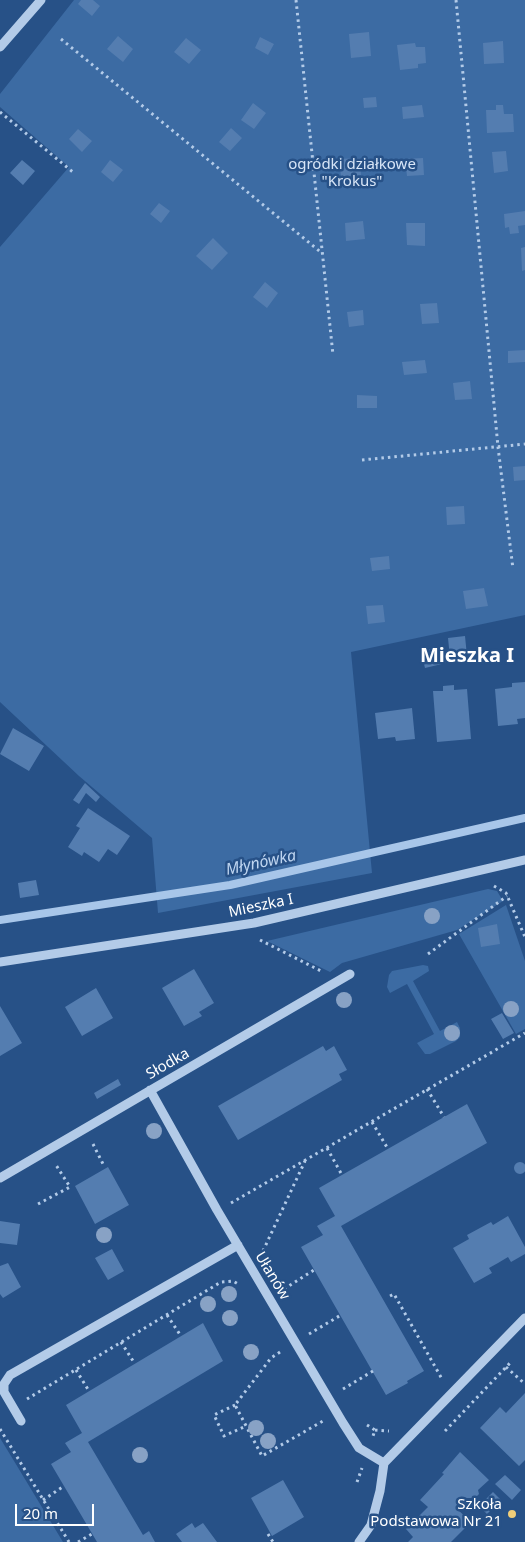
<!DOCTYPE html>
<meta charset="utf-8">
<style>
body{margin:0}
#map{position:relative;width:525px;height:1542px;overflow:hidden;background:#275187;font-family:"Noto Sans",sans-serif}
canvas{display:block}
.scale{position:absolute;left:15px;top:1504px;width:79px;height:22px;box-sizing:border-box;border:2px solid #fff;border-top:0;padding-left:6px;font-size:15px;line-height:18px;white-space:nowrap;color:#fff;-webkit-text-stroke:4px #275187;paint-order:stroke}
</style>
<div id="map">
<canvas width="525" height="1542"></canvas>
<div class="scale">20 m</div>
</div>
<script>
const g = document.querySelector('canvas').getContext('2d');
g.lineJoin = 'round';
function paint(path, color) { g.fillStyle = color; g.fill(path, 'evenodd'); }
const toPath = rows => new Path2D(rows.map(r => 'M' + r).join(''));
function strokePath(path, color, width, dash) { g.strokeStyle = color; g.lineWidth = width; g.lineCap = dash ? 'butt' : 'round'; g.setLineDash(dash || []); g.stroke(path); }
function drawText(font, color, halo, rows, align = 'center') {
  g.font = font + ' "Noto Sans",sans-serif'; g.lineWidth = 5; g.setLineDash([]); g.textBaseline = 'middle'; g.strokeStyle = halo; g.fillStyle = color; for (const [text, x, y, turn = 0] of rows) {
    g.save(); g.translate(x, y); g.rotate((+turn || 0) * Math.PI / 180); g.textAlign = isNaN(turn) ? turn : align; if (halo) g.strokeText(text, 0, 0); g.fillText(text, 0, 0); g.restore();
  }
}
const green = toPath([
 [74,0,525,0,525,615,351,652,372,873,158,913,152,838,79,776,0,702,0,247,69,167,0,107,0,94],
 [488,889,497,891,503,901,457,930,342,963,330,972,267,941],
 [506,905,525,961,525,1029,516,1034,459,934],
 [423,965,428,966,429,971,413,981,440,1031,457,1022,460,1028,460,1037,456,1041,430,1054,425,1054,417,1043,434,1034,407,984,390,993,387,987,389,975,392,971],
 [0,1438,11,1456,63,1542,0,1542]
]);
const stream = toPath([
 [0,920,230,885,525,818]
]);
const building = toPath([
 [81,0,93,0,100,6,92,16,78,4],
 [369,32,371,56,351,58,349,34],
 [118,36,133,49,123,62,107,49],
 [260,37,274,44,268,55,255,48],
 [186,38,201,50,189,64,174,52],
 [503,41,504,63,484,64,483,43],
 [415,43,416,47,425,47,426,63,418,64,418,68,400,70,397,45],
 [376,97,377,107,364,108,363,98],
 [253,103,266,113,254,129,241,120],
 [422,105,424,117,403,119,402,107],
 [496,105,503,105,504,114,513,114,514,132,487,133,486,110,496,110],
 [231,128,242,138,230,151,219,142],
 [78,129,92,141,82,152,69,139],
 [506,151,508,171,494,173,492,152],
 [360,158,361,175,341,177,339,159],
 [423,158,424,175,407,176,405,159],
 [22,160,35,171,23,185,10,173],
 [110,160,123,170,113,182,101,172],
 [159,203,170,211,161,223,150,214],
 [525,211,525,225,518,226,519,233,510,234,509,227,505,228,504,214],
 [363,221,365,239,346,241,345,223],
 [406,223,425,223,425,246,407,245],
 [213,238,228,253,212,270,196,256],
 [525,247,525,270,522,271,521,248],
 [265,282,278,293,267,308,253,297],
 [437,303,439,323,422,324,420,304],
 [363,310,364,325,349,327,347,312],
 [525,350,525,362,508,363,508,351],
 [425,360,427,373,404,375,402,362],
 [470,381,472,399,455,400,453,383],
 [357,395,377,396,377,408,357,408],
 [525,466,525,480,514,481,513,467],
 [464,506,465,524,447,525,446,507],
 [389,556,390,569,372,571,370,558],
 [484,588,488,606,466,609,463,591],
 [383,605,385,622,368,624,366,606],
 [465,636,467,656,450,658,448,638],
 [442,646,446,663,425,668,421,652],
 [525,682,525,718,517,719,518,724,498,726,495,689,512,687,512,683],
 [454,685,454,690,467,689,471,739,437,742,433,691,443,691,443,686],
 [412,708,415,739,396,741,395,737,378,739,375,713],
 [13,728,44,746,29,771,0,754],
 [85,783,100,797,96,802,86,793,79,804,73,800],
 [88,808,130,836,117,855,108,849,99,862,84,852,82,856,68,847,80,828,76,826],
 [36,880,39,895,20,898,18,883],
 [497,924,500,944,481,947,478,928],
 [194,969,214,1003,199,1012,202,1016,184,1026,162,988],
 [96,988,113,1018,82,1036,65,1007],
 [0,1006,22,1043,0,1056],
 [502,1013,514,1033,503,1039,491,1019],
 [323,1046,326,1051,334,1046,347,1070,339,1074,342,1080,238,1140,218,1106],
 [118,1079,121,1085,97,1099,94,1093],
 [467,1104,487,1143,341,1226,424,1371,407,1381,408,1383,386,1395,301,1247,323,1235,317,1226,335,1216,319,1188],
 '514 1168a6 6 0 1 1 12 0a6 6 0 1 1-12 0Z',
 [108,1167,129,1205,95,1224,75,1186],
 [508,1216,525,1247,525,1254,511,1262,508,1257,498,1263,489,1268,492,1273,474,1283,453,1248,469,1239,467,1235,491,1222,493,1225],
 [0,1221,20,1224,17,1245,0,1243],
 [112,1249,124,1271,108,1280,95,1258],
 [8,1263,21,1287,3,1298,0,1294,0,1266],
 [203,1323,223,1361,88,1442,143,1535,149,1531,155,1542,97,1542,51,1464,71,1452,65,1443,82,1433,66,1405],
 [525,1393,525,1460,519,1466,480,1428,500,1407,506,1413],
 [460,1452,489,1480,478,1490,479,1494,475,1498,467,1498,457,1509,471,1522,451,1542,408,1542,413,1537,406,1529,428,1507,420,1500,444,1474,442,1473],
 [505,1475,521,1490,512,1500,495,1484],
 [283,1480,304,1517,272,1536,251,1498],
 [493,1492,501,1500,487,1514,479,1506],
 [192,1523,195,1528,203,1523,217,1542,182,1542,176,1534]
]);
const path = toPath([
 [296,0,333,355],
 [456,0,498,447,513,569],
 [61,39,323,254],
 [0,112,74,173],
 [362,460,525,444],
 [494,886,506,893,525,937],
 [260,940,321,971],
 [428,954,507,896],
 [427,1089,444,1117],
 [372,1122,388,1149],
 [93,1144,104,1166],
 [327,1148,342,1175],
 [231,1203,525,1033],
 [38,1204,70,1187,56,1165],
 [263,1251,305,1161],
 [284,1289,314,1270],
 [390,1296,394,1294,442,1379],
 [167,1315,181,1336],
 [309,1334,341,1315],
 [121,1342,135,1364],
 [280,1352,271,1358,235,1405,262,1456,323,1421],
 [506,1367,525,1384],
 [76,1370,89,1391],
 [343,1389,373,1371],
 [27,1399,221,1282,233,1281,240,1285],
 [235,1405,214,1415,224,1436,246,1426],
 [367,1425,375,1430,373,1436],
 [0,1429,69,1542],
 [375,1430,389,1431],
 [445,1431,510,1363],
 [357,1482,362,1468],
 [43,1500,64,1486],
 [268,1534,273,1542],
 [78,1542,92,1534]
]);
const minor = toPath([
 [0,47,41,0],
 [0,962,254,923,525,860],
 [150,1090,217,1210,343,1423,359,1448,384,1463],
 [0,1178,350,974],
 [21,1421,4,1392,4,1384,10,1375,238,1245],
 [359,1542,371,1525,380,1491,384,1463,525,1318]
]);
const trees = [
 [432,916],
 [344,1000],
 [511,1009],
 [452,1033],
 [154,1131],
 [104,1235],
 [229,1294],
 [208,1304],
 [230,1318],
 [251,1352],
 [256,1428],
 [268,1441],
 [140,1455]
];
const markers = [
 [512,1514,5,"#f1ce79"]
];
const parkNames = [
 ["ogródki działkowe",352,165],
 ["\"Krokus\"",352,182]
];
const streetNames = [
 ["Mieszka I",261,906,-12],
 ["Słodka",168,1064,-30],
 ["Ułanów",272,1276,59]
];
const poiNames = [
 ["Szkoła",502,1505],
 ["Podstawowa Nr 21",502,1522]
];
const waterNames = [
 ["Młynówka",261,863,-12]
];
const districtNames = [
 ["Mieszka I",467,656]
];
paint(green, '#3c6ba3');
strokePath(stream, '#a8c6e9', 8);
paint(building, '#547db0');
strokePath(path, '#b3cbe8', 3, [2.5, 4]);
strokePath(minor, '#b3cbe8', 9);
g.fillStyle = '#88a2c5';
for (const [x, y] of trees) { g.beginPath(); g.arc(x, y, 8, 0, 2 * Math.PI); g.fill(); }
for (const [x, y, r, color] of markers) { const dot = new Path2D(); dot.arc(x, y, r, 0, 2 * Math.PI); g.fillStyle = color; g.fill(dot); strokePath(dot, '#275187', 2); }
drawText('15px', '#d7e5f7', '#275187', parkNames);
drawText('15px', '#fff', '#275187', streetNames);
drawText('15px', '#fff', '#275187', poiNames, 'right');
drawText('italic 16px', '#bfd5f0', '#275187', waterNames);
drawText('bold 20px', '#fff', '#275187', districtNames);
</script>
